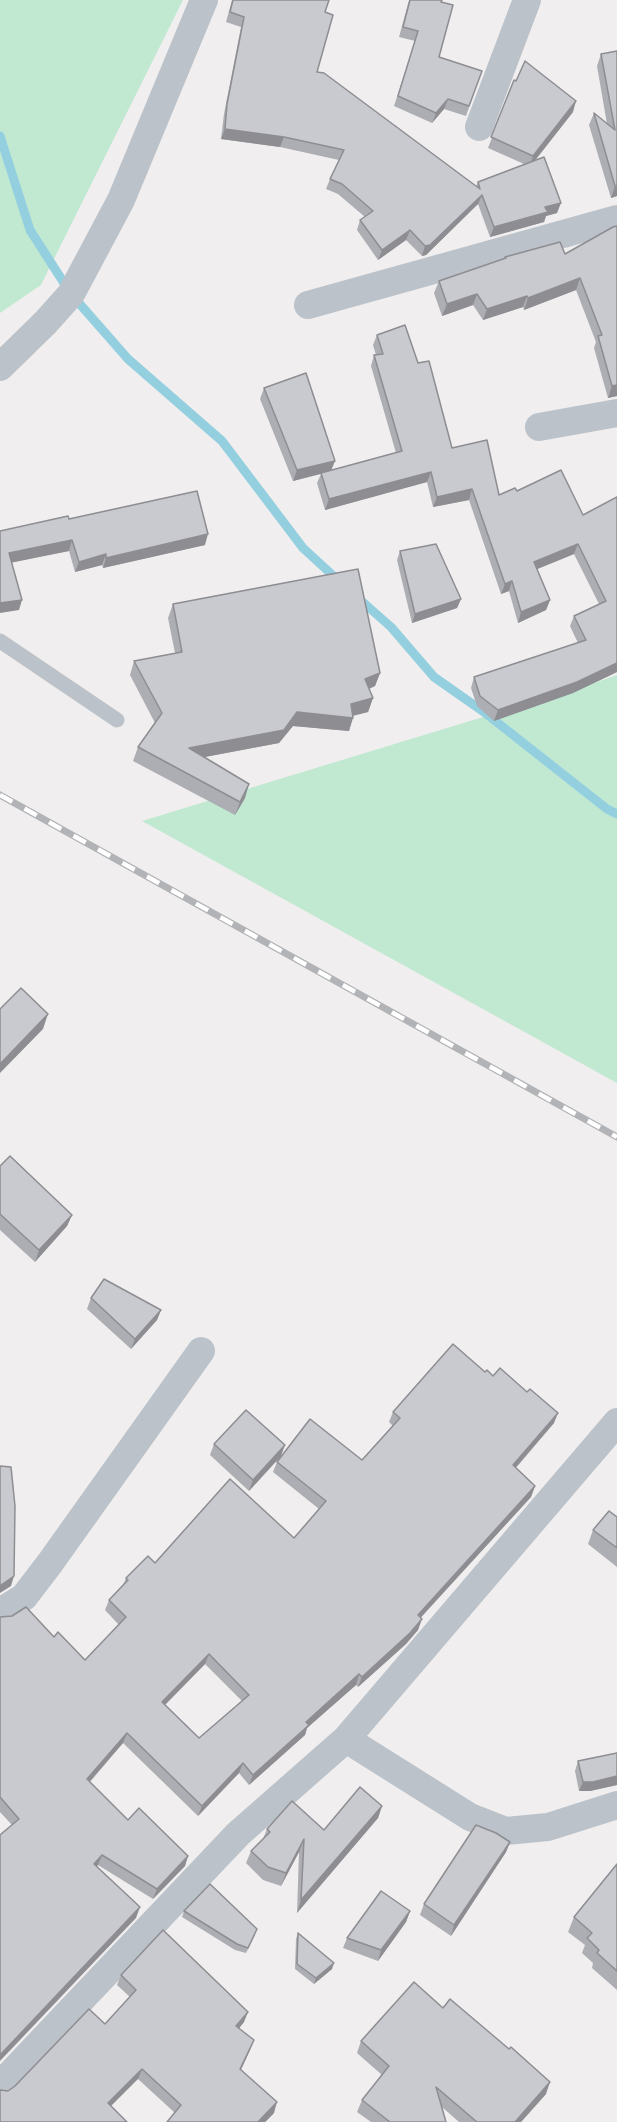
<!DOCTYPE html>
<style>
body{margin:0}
canvas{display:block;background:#f0eeee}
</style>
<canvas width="617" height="2122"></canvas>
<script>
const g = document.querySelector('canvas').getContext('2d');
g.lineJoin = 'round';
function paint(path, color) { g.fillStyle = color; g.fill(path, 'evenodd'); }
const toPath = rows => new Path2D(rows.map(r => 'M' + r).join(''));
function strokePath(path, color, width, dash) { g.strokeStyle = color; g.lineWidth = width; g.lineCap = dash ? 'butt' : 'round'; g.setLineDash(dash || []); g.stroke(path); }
const green = toPath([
 [0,0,183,0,41,285,0,313],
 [617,675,617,1083,142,821,588,685]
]);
const stream = toPath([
 [0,136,30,230,71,294,128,359,222,441,303,548,340,582],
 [357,597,391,627,434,677,484,712,607,809,617,814]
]);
const lane = toPath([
 [0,641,117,720]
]);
const street = toPath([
 [479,127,527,0],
 [308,305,617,219],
 [0,367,46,322,71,294,121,200,204,0],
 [539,427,617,413],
 [0,1612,24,1597,50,1563,201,1351],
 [346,1739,470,1817,506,1831,548,1827,617,1805],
 [0,2085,238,1834,346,1739,617,1422]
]);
const rail = toPath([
 [0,795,617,1137]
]);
const wall = toPath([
 [232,0,329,0,325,12,317,72,476,186,478,182,524,164,488,148,514,80,573,112,534,161,557,213,546,216,544,222,490,237,478,204,426,255,422,256,406,240,378,260,357,230,360,220,365,217,338,194,326,189,330,179,339,160,280,147,221,139,224,114,241,27,226,22],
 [409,0,442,0,439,57,482,71,466,116,444,109,432,123,394,106,415,41,399,37],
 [617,51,617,196,611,198,589,125,594,113,607,124,597,66,601,54],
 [613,227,617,396,608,398,594,348,596,342,576,290,524,310,523,307,483,320,473,305,442,316,434,293,439,281,505,259,505,257,565,254],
 [377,335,418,363,452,448,499,495,517,491,583,515,617,497,617,672,573,693,494,721,477,706,471,688,474,677,578,643,570,626,574,616,599,604,574,554,537,569,550,600,546,610,518,623,509,591,501,594,469,500,433,507,427,482,325,510,317,483,321,474,293,481,260,399,264,388,331,470,396,453,371,366,374,355,376,355,373,345],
 [69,519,205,545,103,568,102,565,75,572,69,551,11,562,19,610,0,531],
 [400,551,461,599,457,608,412,623,397,560],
 [173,604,380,673,375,686,369,689,373,698,368,712,353,716,349,731,293,726,279,743,204,757,245,798,235,815,133,761,138,747,155,723,130,675,134,661,175,653,168,618],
 [0,1166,72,1215,67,1226,35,1262,0,1230],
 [91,1298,161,1310,157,1320,131,1349,87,1309],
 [485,1372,554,1423,516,1468,535,1486,531,1497,420,1618,418,1630,406,1644,358,1687,356,1685,307,1728,305,1735,249,1785,239,1773,198,1816,123,1743,90,1782,128,1820,188,1856,185,1866,153,1899,98,1865,97,1866,136,1918,12,1825,0,1812,0,1617,54,1637,85,1660,119,1625,105,1610,109,1600,123,1585,126,1578,155,1563,294,1538,319,1509,273,1472,277,1462,362,1460,393,1426,389,1422,393,1412],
 [205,1664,242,1701,199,1738,165,1705],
 [214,1444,281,1456,249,1491,210,1455],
 [617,1517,617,1567,588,1544,593,1530],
 [617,1753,617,1785,590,1791,579,1791,575,1771,578,1761],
 [382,1806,378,1818,297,1913,299,1852,281,1886,263,1880,246,1863,251,1851,263,1839,267,1829,324,1830],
 [510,1842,506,1852,451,1936,420,1915,424,1904],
 [617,1864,617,1990,592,1968,593,1963,582,1953,585,1945,568,1932,574,1917],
 [184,1911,255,1935,246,1953,235,1950,182,1917],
 [410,1911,406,1922,378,1961,343,1948,347,1938],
 [298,1933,332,1969,314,1984,295,1969,296,1939],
 [121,1975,244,2022,239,2028,250,2050,241,2070,274,2113,265,2122,167,2122,175,2113,138,2079,8,2091,105,2024,130,1997,117,1985],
 [443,2008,546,2094,521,2122,459,2122,442,2107,446,2122,371,2122,357,2112,362,2100,382,2075,357,2053,361,2041]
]);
const shadedWall = toPath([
 [448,99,444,109,432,123,436,113],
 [576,101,573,112,530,167,533,156],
 [225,129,284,137,280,147,221,139],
 [615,186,617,186,617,196,611,198],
 [482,195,478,204,426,255,422,256,425,246],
 [561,203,557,213,546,216,544,222,490,237,494,227,545,207],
 [410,230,406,240,378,260,382,250],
 [580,278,576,290,524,310,528,298],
 [477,294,473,305,442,316,447,304],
 [527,296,523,307,483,320,487,309],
 [617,385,617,396,608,398,612,386],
 [335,461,331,471,293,481,297,470],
 [431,472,427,482,325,510,329,499],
 [472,489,469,500,433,507,437,497],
 [208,534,205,545,103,568,106,558],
 [72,540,69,551,5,564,9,553],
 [578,544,574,554,530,572,534,562],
 [106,554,102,565,75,572,79,562],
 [512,581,509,591,501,594,505,584],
 [461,599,457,608,412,623,415,614],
 [22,600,19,610,0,613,0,603],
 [550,600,546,610,518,623,521,612],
 [617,663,617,672,573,693,494,721,498,710],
 [380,673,375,686,361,692,365,679],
 [373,698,368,712,347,717,353,718,349,731,293,726,279,743,184,761,189,748,297,712,351,704],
 [249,784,245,798,235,815,240,802],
 [48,1014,43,1029,0,1073,0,1064],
 [72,1215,67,1226,35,1262,39,1250],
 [161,1310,157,1320,131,1349,135,1339],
 [558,1413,554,1423,509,1475,513,1465],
 [285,1445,281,1456,249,1491,253,1480],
 [535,1486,531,1497,414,1625,418,1615],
 [14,1576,11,1586,0,1593,0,1586],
 [422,1619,418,1630,406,1644,358,1687,362,1677],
 [209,1654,205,1664,158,1712,162,1702],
 [359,1674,356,1685,307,1728,305,1735,249,1785,253,1775,306,1722],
 [127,1733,123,1743,83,1789,87,1779],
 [243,1763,239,1773,198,1816,202,1806],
 [617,1776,617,1785,590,1791,579,1791,583,1782],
 [382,1806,378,1818,297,1913,301,1900],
 [304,1839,299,1852,281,1886,286,1873],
 [510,1842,506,1852,451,1936,454,1925],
 [102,1855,98,1865,91,1874,94,1864],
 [188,1856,185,1866,153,1899,157,1889],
 [140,1907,136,1918,0,2061,0,2055],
 [410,1911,406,1922,378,1961,381,1950],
 [334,1963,332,1969,314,1984,316,1978],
 [248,2012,244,2022,233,2036,236,2026],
 [254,2040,250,2050,236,2080,240,2069],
 [142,2069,138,2079,104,2113,108,2103],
 [550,2082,546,2094,521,2122,515,2122],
 [277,2102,274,2113,265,2122,258,2122]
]);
const building = toPath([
 [233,0,329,0,325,12,333,15,317,72,324,73,480,189,478,182,544,157,561,203,545,207,548,212,494,227,482,195,430,245,425,246,410,230,382,250,360,220,373,211,342,184,330,179,344,150,284,137,225,129,227,104,244,17,230,12,233,0],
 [410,0,442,0,441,2,453,5,439,57,482,71,469,106,448,99,436,113,398,96,418,31,403,27,410,0],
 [617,51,617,186,615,186,594,113,615,130,601,54,617,51],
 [525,61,576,101,533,156,491,137,514,80,516,81,525,61],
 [617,226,617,385,612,386,598,336,602,335,580,278,528,298,527,296,487,309,477,294,447,304,439,281,506,258,505,257,560,242,565,254,613,227,617,226],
 [405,325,418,363,429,361,452,448,487,440,499,495,515,488,517,491,561,470,583,515,617,497,617,663,577,682,498,710,480,696,474,677,586,640,574,616,606,601,578,544,534,562,550,600,521,612,512,581,505,584,472,489,437,497,431,472,329,499,321,473,402,451,374,355,383,354,377,335,405,325],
 [306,373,335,461,297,470,264,388,306,373],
 [197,491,208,534,106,558,106,554,79,562,72,540,9,553,22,600,0,603,0,531,68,516,69,519,197,491],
 [436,544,461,599,415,614,400,551,436,544],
 [358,569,380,673,365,679,373,698,351,704,353,718,297,712,284,730,189,748,249,784,240,802,138,747,162,713,134,661,182,652,173,604,358,569],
 [21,988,48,1014,0,1064,0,1009,21,988],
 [10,1156,72,1215,39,1250,0,1214,0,1166,10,1156],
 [104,1279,161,1310,135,1339,91,1298,104,1279],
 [453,1344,485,1372,487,1370,493,1376,500,1368,527,1392,530,1389,558,1413,513,1465,535,1486,418,1615,422,1619,410,1633,362,1677,359,1674,306,1722,309,1725,253,1775,243,1763,202,1806,127,1733,87,1779,128,1820,139,1808,188,1856,157,1889,102,1855,94,1864,140,1907,0,2055,0,1835,19,1819,0,1797,0,1617,12,1616,26,1607,54,1637,58,1632,85,1660,126,1617,109,1600,128,1580,126,1578,148,1556,155,1563,230,1479,294,1538,326,1501,277,1462,310,1419,362,1460,400,1418,393,1412,453,1344],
 [209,1654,249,1695,199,1738,162,1702,209,1654],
 [246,1410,285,1445,253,1480,214,1444,246,1410],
 [0,1466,11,1467,15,1506,14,1576,0,1586,0,1466],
 [609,1511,617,1517,617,1548,593,1530,609,1511],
 [617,1753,617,1776,593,1782,583,1782,578,1761,617,1753],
 [360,1787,382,1806,301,1900,304,1839,286,1873,268,1867,251,1851,270,1832,267,1829,292,1801,324,1830,360,1787],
 [476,1825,496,1833,510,1842,454,1925,424,1904,476,1825],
 [617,1864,617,1971,597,1953,599,1950,587,1938,592,1933,574,1917,617,1864],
 [210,1884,257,1929,248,1948,237,1944,184,1911,210,1884],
 [381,1891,410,1911,381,1950,347,1938,381,1891],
 [163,1930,248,2012,236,2026,254,2040,240,2069,277,2102,258,2122,167,2122,181,2105,142,2069,108,2103,127,2122,0,2122,0,2090,8,2091,15,2086,89,2009,105,2024,136,1990,121,1975,163,1930],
 [298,1933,334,1963,316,1978,297,1964,298,1933],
 [414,1982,443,2008,450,1999,509,2049,511,2047,550,2082,515,2122,477,2122,436,2087,446,2122,390,2122,362,2100,389,2066,361,2041,414,1982]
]);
paint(green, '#c1e9d2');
strokePath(stream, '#94cfe0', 9);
strokePath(lane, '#bbc2c9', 15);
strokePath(street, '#bbc2c9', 28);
strokePath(rail, '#b1b3b7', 7);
strokePath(rail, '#fff', 4.5, [14]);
paint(wall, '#adaeb3');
paint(shadedWall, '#8d8d92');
paint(building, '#c9cad0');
strokePath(building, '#8d8d92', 1.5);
</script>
